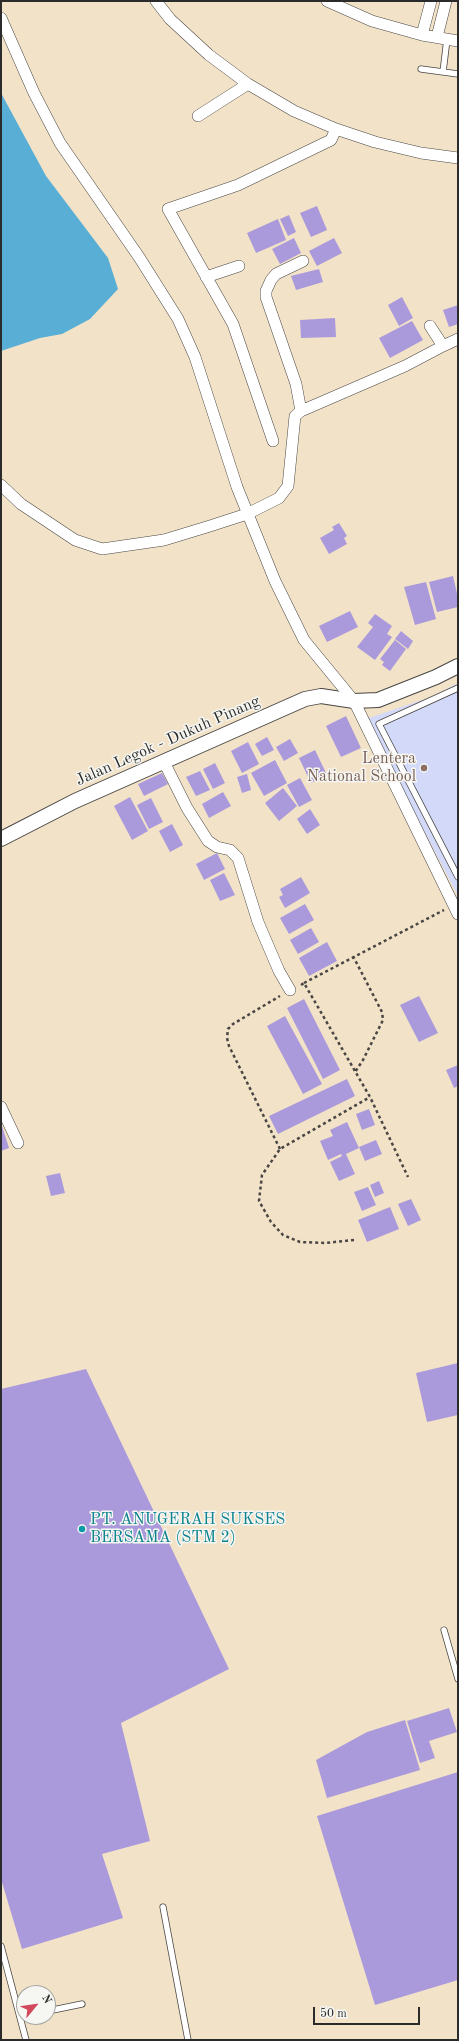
<!DOCTYPE html>
<style>
body{margin:0}
#map{position:relative;width:459px;height:2041px;overflow:hidden;background:#f2e2c8;font-family:"Old Standard TT",serif}
canvas{display:block}
.frame{position:absolute;inset:0;border:2px solid #2b2b2b;pointer-events:none}
.north{position:absolute;left:16px;top:1985px;width:40px;height:40px;box-sizing:border-box;background:#f6f6f2;border:1px solid #a5a5a2;border-radius:50%;rotate:61deg;font-size:11px;font-weight:700;line-height:16px;text-align:center;color:#2b2b2b}
.north::after{content:'';display:block;margin:auto;width:14px;height:18px;background:#d1495b;clip-path:polygon(50% 0,100% 100%,50% 72%,0 100%)}
.scale{position:absolute;left:313px;top:2007px;width:107px;height:18px;box-sizing:border-box;border:2px solid #2b2b2b;border-top:0;padding-left:5px;font-size:12px;line-height:14px;white-space:nowrap;color:#2b2b2b;-webkit-text-stroke:3px #f6f6f2;paint-order:stroke}
</style>
<div id="map">
<canvas width="459" height="2041"></canvas>
<div class="frame"></div>
<div class="north">N</div>
<div class="scale">50 m</div>
</div>
<script>
const g = document.querySelector('canvas').getContext('2d');
g.lineJoin = 'round';
function paint(path, color) { g.fillStyle = color; g.fill(path, 'evenodd'); }
const toPath = rows => new Path2D(rows.map(r => 'M' + r).join(''));
function strokePath(path, color, width, dash) { g.strokeStyle = color; g.lineWidth = width; g.lineCap = dash ? 'butt' : 'round'; g.setLineDash(dash || []); g.stroke(path); }
function drawText(font, color, halo, rows, align = 'center') {
  g.font = font + ' "Old Standard TT",serif'; g.lineWidth = 3; g.setLineDash([]); g.textBaseline = 'middle'; g.strokeStyle = halo; g.fillStyle = color; for (const [text, x, y, turn = 0] of rows) {
    g.save(); g.translate(x, y); g.rotate((+turn || 0) * Math.PI / 180); g.textAlign = isNaN(turn) ? turn : align; if (halo) g.strokeText(text, 0, 0); g.fillText(text, 0, 0); g.restore();
  }
}
const built = toPath([
 [458,683,458,896,366,719,431,697]
]);
const water = toPath([
 [1,93,46,176,108,258,118,289,90,319,62,334,40,338,1,351]
]);
const building = toPath([
 [317,206,327,230,311,237,300,213],
 [289,215,296,232,288,236,280,219],
 [278,219,286,240,256,253,247,233],
 [294,238,301,253,280,264,272,249],
 [334,238,342,253,317,266,309,251],
 [319,269,323,282,296,290,291,276],
 [402,297,413,318,399,326,388,305],
 [458,305,458,324,449,327,443,310],
 [335,318,336,337,301,338,300,320],
 [412,321,423,340,390,358,379,338],
 [339,523,347,536,344,538,347,544,329,554,320,538,334,530,332,527],
 [453,576,458,598,458,607,437,612,429,582],
 [426,582,436,619,415,625,404,587],
 [350,611,358,627,327,642,319,626],
 [375,614,392,626,387,634,392,637,375,660,357,647,373,627,368,623],
 [401,631,413,641,408,649,395,639],
 [395,640,406,649,390,671,382,665,384,662,380,659],
 [346,716,361,748,341,757,326,726],
 [267,737,274,750,262,756,255,744],
 [290,739,298,753,284,761,276,747],
 [248,742,259,764,242,773,231,751],
 [315,750,327,775,311,783,299,758],
 [275,760,287,783,264,796,251,773],
 [215,763,225,783,213,789,203,769],
 [200,771,210,790,196,796,186,777],
 [162,773,168,784,144,796,138,784],
 [247,774,251,790,242,793,237,777],
 [300,778,312,800,299,807,287,785],
 [283,788,297,806,279,821,265,803],
 [223,792,231,806,209,818,202,804],
 [130,797,148,831,132,840,114,806],
 [151,798,163,822,149,829,137,805],
 [310,809,320,825,307,834,297,819],
 [172,824,183,845,170,852,159,831],
 [217,853,225,869,204,880,196,864],
 [224,873,235,895,220,901,210,880],
 [301,877,310,893,285,908,279,897,283,895,280,889],
 [305,904,314,920,289,934,280,918],
 [311,928,319,942,298,954,290,940],
 [327,942,337,961,309,976,299,958],
 [419,996,438,1033,419,1042,400,1005],
 [304,999,340,1070,323,1079,287,1008],
 [285,1016,322,1084,303,1094,267,1026],
 [458,1065,458,1086,454,1088,446,1070],
 [347,1079,355,1096,278,1134,269,1116],
 [369,1109,375,1125,362,1130,356,1114],
 [347,1122,359,1148,346,1154,355,1174,339,1181,330,1162,342,1156,341,1154,328,1160,320,1141,333,1136,330,1130],
 [1,1123,9,1148,1,1151],
 [376,1140,382,1154,365,1161,359,1147],
 [60,1173,65,1193,51,1196,46,1176],
 [379,1181,384,1193,375,1197,370,1185],
 [368,1187,376,1205,362,1211,354,1192],
 [411,1199,421,1220,408,1226,398,1204],
 [390,1207,399,1229,367,1242,358,1220],
 [458,1363,458,1415,427,1422,416,1373],
 [86,1369,229,1669,121,1723,150,1841,102,1854,123,1918,22,1949,1,1879,1,1389],
 [449,1708,457,1732,429,1741,435,1758,420,1763,407,1721],
 [405,1720,420,1770,327,1798,316,1760,367,1732],
 [458,1772,458,1980,375,2005,317,1816]
]);
const path = toPath([
 [353,956,382,1012,383,1020,363,1060,355,1072],
 [304,983,444,910],
 [301,985,304,983,370,1097,408,1177],
 [280,1149,229,1046,227,1038,228,1029,233,1024,280,996],
 [354,1240,325,1243,300,1242,283,1235,271,1222,259,1201,262,1175,280,1149,370,1097]
]);
const service = toPath([
 [421,69,458,74],
 [443,72,447,39],
 [458,688,379,724,458,877],
 [444,1630,458,1679],
 [163,1907,188,2040],
 [1,1946,26,2040],
 [48,2011,82,2004]
]);
const minor = toPath([
 [156,1,170,19,209,55,248,84,294,111,336,129,375,142,421,153,458,158],
 [327,1,372,21,422,35,458,41],
 [1,18,34,93,60,143,139,257,178,319,195,357,237,487,275,581,304,640,354,701,458,914],
 [422,35,431,1],
 [437,37,446,1],
 [198,116,248,84],
 [206,277,239,266],
 [430,326,443,346,458,339],
 [301,411,296,384,266,297,266,291,271,280,276,274,303,261],
 [273,441,233,324,168,209,238,185,331,140,336,129],
 [1,485,21,504,75,540,102,549,164,540,210,526,247,514,279,498,288,486,295,416,301,411,405,366,443,346],
 [164,762,187,808,208,841,217,847,230,850,238,858,258,922,279,971,290,990],
 [1,1107,18,1143]
]);
const tertiary = toPath([
 [1,839,75,801,305,699,321,696,354,701,378,700,436,677,458,666]
]);
const markers = [
 [424,768,4,"#8d6e63"],
 [82,1529,4,"#0f9aa8"]
];
const streetNames = [
 ["Jalan Legok - Dukuh Pinang",168,741,-24]
];
const educationNames = [
 ["Lentera",416,759],
 ["National School",416,777]
];
const cultureNames = [
 ["PT. ANUGERAH SUKSES",90,1520],
 ["BERSAMA (STM 2)",90,1538]
];
paint(built, '#d2d9f9');
paint(water, '#58aed5');
paint(building, '#ab9adb');
strokePath(service, '#494643', 7);
strokePath(minor, '#494643', 12);
strokePath(tertiary, '#494643', 16);
strokePath(path, '#494643', 2.5, [3, 3]);
strokePath(service, '#fff', 5.5);
strokePath(minor, '#fff', 11);
strokePath(tertiary, '#fff', 14);
for (const [x, y, r, color] of markers) { const dot = new Path2D(); dot.arc(x, y, r, 0, 2 * Math.PI); g.fillStyle = color; g.fill(dot); strokePath(dot, '#f6f6f2', 1.5); }
drawText('16px', '#2b2b2b', '#f6f6f2', streetNames);
drawText('16px', '#785e54', '#f6f6f2', educationNames, 'right');
drawText('16px', '#0d838f', '#f6f6f2', cultureNames, 'left');
</script>
